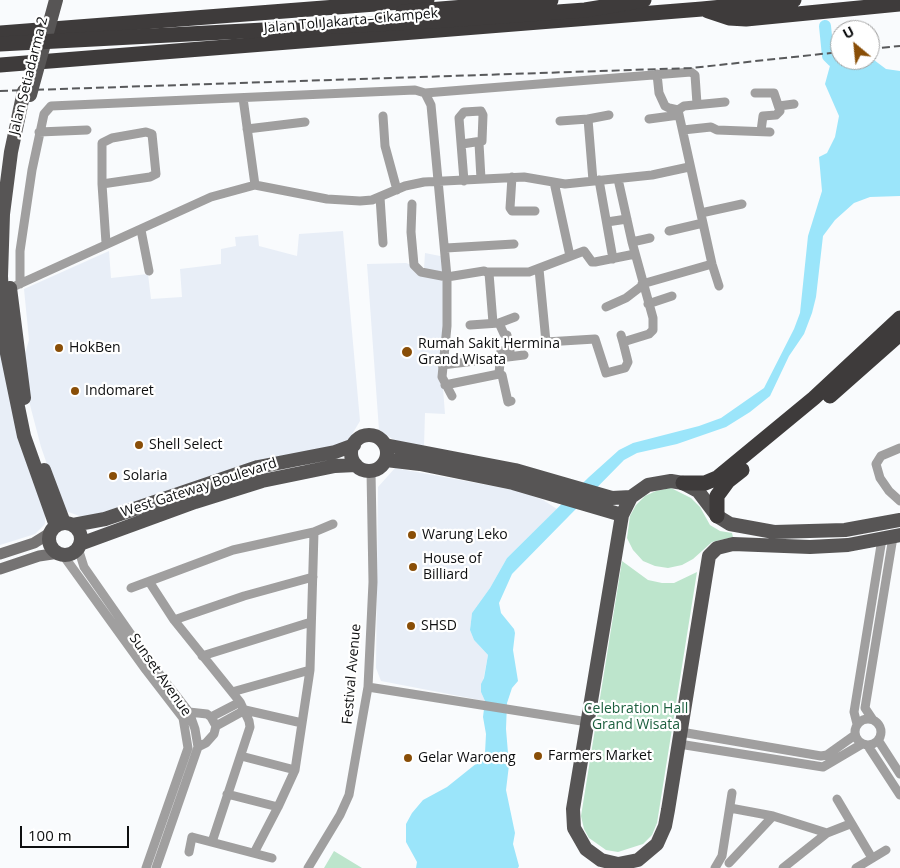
<!DOCTYPE html>
<meta charset="utf-8">
<style>
body{margin:0}
#map{position:relative;width:900px;height:868px;overflow:hidden;background:#f9fbfd;font-family:"Open Sans",sans-serif}
canvas{display:block}
.north{position:absolute;left:830px;top:20px;width:50px;height:50px;box-sizing:border-box;background:#fff;border:1px solid #9f9f9f;border-radius:50%;rotate:332deg;font-size:14px;font-weight:700;line-height:20px;text-align:center;color:#0e0f10}
.north::after{content:'';display:block;margin:auto;width:18px;height:22px;background:#894e07;clip-path:polygon(50% 0,100% 100%,50% 72%,0 100%)}
.scale{position:absolute;left:20px;top:826px;width:109px;height:22px;box-sizing:border-box;border:2px solid #0e0f10;border-top:0;padding-left:6px;font-size:15px;line-height:18px;white-space:nowrap;color:#0e0f10;-webkit-text-stroke:4px #fff;paint-order:stroke}
</style>
<div id="map">
<canvas width="900" height="868"></canvas>
<div class="north">U</div>
<div class="scale">100 m</div>
</div>
<script>
const g = document.querySelector('canvas').getContext('2d');
g.lineJoin = 'round';
function paint(path, color) { g.fillStyle = color; g.fill(path, 'evenodd'); }
const toPath = rows => new Path2D(rows.map(r => 'M' + r).join(''));
function strokePath(path, color, width, dash) { g.strokeStyle = color; g.lineWidth = width; g.lineCap = dash ? 'butt' : 'round'; g.setLineDash(dash || []); g.stroke(path); }
function drawText(font, color, halo, rows, align = 'center') {
  g.font = font + ' "Open Sans",sans-serif'; g.lineWidth = 4.5; g.setLineDash([]); g.textBaseline = 'middle'; g.strokeStyle = halo; g.fillStyle = color; for (const [text, x, y, turn = 0] of rows) {
    g.save(); g.translate(x, y); g.rotate((+turn || 0) * Math.PI / 180); g.textAlign = isNaN(turn) ? turn : align; if (halo) g.strokeText(text, 0, 0); g.fillText(text, 0, 0); g.restore();
  }
}
const built = toPath([
 [343,231,360,421,348,441,337,447,233,470,85,518,63,510,41,447,30,405,23,360,29,340,24,289,109,251,111,278,148,274,151,299,182,297,180,269,221,264,221,249,236,246,235,237,258,235,259,246,297,256,299,234],
 [425,253,445,257,443,388,445,414,425,413,424,446,397,442,379,430,367,264,406,263,424,269],
 [0,344,45,515,45,524,35,534,0,545],
 [395,468,520,491,543,500,557,509,507,558,490,588,472,613,470,630,474,640,488,655,481,692,485,701,381,681,376,668,378,487]
]);
const green = toPath([
 [671,488,691,498,700,507,710,525,720,531,732,533,733,537,712,542,693,559,682,565,668,568,655,566,643,561,633,550,627,538,630,516,636,505,645,496,656,491],
 [622,561,648,580,662,583,674,583,697,572,657,823,652,835,643,844,618,852,606,850,589,838,584,829,581,816],
 [334,851,362,868,324,868]
]);
const water = toPath([
 [840,57,840,60,870,60,870,57,886,69,900,71,900,196,870,197,854,203,835,220,823,236,816,297,812,313,804,334,789,356,770,396,750,412,726,427,677,444,637,453,624,460,512,574,499,603,501,613,514,629,515,633,513,650,518,681,512,688,507,703,506,729,509,765,506,790,515,833,513,844,519,866,518,868,416,868,417,862,406,842,406,824,412,813,423,800,447,787,477,763,485,753,486,734,483,717,485,701,481,692,481,684,484,678,488,655,474,640,470,630,472,613,490,588,507,558,589,477,619,450,633,443,699,426,721,418,764,388,794,329,800,313,808,236,822,191,819,157,827,153,835,137,839,116,825,84,831,62]
]);
const river = toPath([
 [825,26,828,56,833,61]
]);
const street = toPath([
 [657,74,659,93,665,106,669,108,678,110,684,106,725,102],
 [425,93,431,105,447,277,484,271,489,273,493,323],
 [755,93,774,93,780,111,776,115,763,116,761,131],
 [243,98,255,185],
 [779,106,794,104],
 [678,110,712,264,719,286],
 [383,116,385,146,397,190],
 [649,119,679,115],
 [560,121,588,119],
 [247,129,305,122],
 [683,130,711,127,717,130,770,132],
 [39,132,87,130],
 [479,143,481,179],
 [462,144,482,141,483,115,481,111,464,112,459,118,464,181],
 [512,177,510,208,512,211,535,211],
 [618,179,632,242,653,318,653,330,649,334,623,342,621,335],
 [599,180,613,259],
 [593,181,588,119,609,115],
 [554,182,570,256],
 [102,184,150,177,156,174,152,134,146,132,112,138,102,143,102,184,106,243],
 [380,197,383,243],
 [412,204,411,232,414,265,421,272,447,277,447,326,442,377,452,396],
 [701,213,742,204],
 [607,222,627,219],
 [141,230,149,271],
 [669,231,703,223],
 [632,242,650,238],
 [446,248,514,244],
 [539,269,546,342,595,339,606,373,625,368,628,362,623,342],
 [487,272,529,272,584,251,592,262,595,262,635,254],
 [20,284,20,251,32,170,44,114,51,106,415,90,425,93,691,72,695,75,697,104],
 [642,284,712,264],
 [15,286,211,197,255,185,327,199,360,201,372,200,405,186,424,182,524,177,565,184,652,175,689,167],
 [648,304,672,296],
 [606,307,626,298,643,285],
 [470,325,499,323,515,317],
 [442,365,524,355],
 [499,374,502,375,508,402,511,401],
 [445,385,499,374,501,351,510,351,507,335,504,334,499,323],
 [900,448,881,456,876,464,880,478,889,491,900,501],
 [78,548,84,567,151,663,189,712,195,729,198,747,156,868],
 [63,555,146,670,183,718,188,748,146,868],
 [150,583,174,620,240,702,249,721,250,727,212,842],
 [131,588,233,550,314,532,333,524],
 [174,620,244,596,313,577],
 [202,656,311,622],
 [368,687,588,722],
 [232,692,310,670],
 [189,712,207,714,211,717,216,726,214,734,206,743,198,747],
 [211,717,240,702],
 '855 732a13 13 0 1 1 26 0a13 13 0 1 1-26 0Z',
 [873,720,865,708,893,537],
 [857,724,854,712,882,539],
 [216,726,245,710,302,723],
 [681,732,821,756,827,755,855,735],
 [878,740,900,774],
 [679,744,823,767,862,744],
 [868,746,900,795],
 [241,756,295,770],
 [227,794,278,807],
 [837,799,872,858],
 [730,808,773,816,827,833],
 [189,852,192,837,272,858],
 [254,853,278,807,295,770,310,670,314,532],
 [729,863,773,816],
 [308,868,340,815,349,795,363,715,368,687,373,582,371,471],
 [715,868,722,856,732,793],
 [783,868,827,833,850,824],
 [856,868,886,850]
]);
const secondary = toPath([
 [0,554,34,543,50,533],
 [0,569,39,556,59,553]
]);
const primary = toPath([
 [24,91,11,152,3,214,1,276,4,339,24,436,56,526],
 [10,288,24,398],
 '351 453a18 18 0 1 1 36 0a18 18 0 1 1-36 0Z',
 [385,445,515,470,612,498,631,497],
 [386,460,420,464,513,483,622,515],
 [44,470,64,523],
 [900,520,845,530,774,532,730,524,717,516,698,491,683,483,671,481,648,485,631,497,622,515,573,809,574,828,586,849,601,860,618,864,638,860,657,844,665,826,668,810,709,556,717,548,733,544,810,547,848,545,900,535],
 '49 539a16 16 0 1 1 32 0a16 16 0 1 1-32 0Z',
 [73,525,105,519,258,467,335,452,354,445],
 [80,544,195,502,262,481,335,466,356,465]
]);
const highway = toPath([
 [708,11,729,18,746,19,900,4],
 [0,33,427,0],
 [0,65,702,9,794,0],
 [830,396,900,334],
 [683,483,705,483,717,478,814,398,900,318],
 [717,516,717,496,728,481,742,470]
]);
const rail = toPath([
 [870,49,900,46],
 [0,91,691,68,840,52]
]);
const primaryBridge = toPath([
 [30,95,56,0]
]);
const highwayBridge = toPath([
 [403,12,551,0],
 [0,44,433,21,585,10,644,0]
]);
const markers = [
 [59,348,5,"#894e07"],
 [407,352,6,"#894e07"],
 [75,391,5,"#894e07"],
 [139,445,5,"#894e07"],
 [113,476,5,"#894e07"],
 [412,535,5,"#894e07"],
 [413,567,5,"#894e07"],
 [411,626,5,"#894e07"],
 [538,756,5,"#894e07"],
 [408,758,5,"#894e07"]
];
const streetNames = [
 ["Jalan Tol Jakarta–Cikampek",351,21,-5],
 ["Jalan Setiadarma 2",29,76,-76],
 ["West Gateway Boulevard",199,488,-18],
 ["Festival Avenue",352,674,-85],
 ["Sunset Avenue",160,675,55]
];
const poiNames = [
 ["Rumah Sakit Hermina",418,344],
 ["Grand Wisata",418,360],
 ["HokBen",69,348],
 ["Indomaret",85,391],
 ["Shell Select",149,445],
 ["Solaria",123,476],
 ["Warung Leko",422,535],
 ["House of",423,559],
 ["Billiard",423,575],
 ["SHSD",421,626],
 ["Farmers Market",548,756],
 ["Gelar Waroeng",418,758]
];
const parkNames = [
 ["Celebration Hall",636,709],
 ["Grand Wisata",636,725]
];
paint(built, '#e8eef7');
paint(green, '#bde5cc');
paint(water, '#9be5fa');
strokePath(river, '#9be5fa', 12);
strokePath(street, '#a09f9f', 9);
strokePath(secondary, '#757373', 11);
strokePath(primary, '#575555', 14);
strokePath(highway, '#3e3b3b', 15);
strokePath(rail, '#58595b', 2, [8, 4]);
strokePath(primaryBridge, '#575555', 14);
strokePath(highwayBridge, '#3e3b3b', 15);
for (const [x, y, r, color] of markers) { const dot = new Path2D(); dot.arc(x, y, r, 0, 2 * Math.PI); g.fillStyle = color; g.fill(dot); strokePath(dot, '#fff', 2); }
drawText('14px', '#0e0f10', '#fff', streetNames);
drawText('14px', '#0e0f10', '#fff', poiNames, 'left');
drawText('14px', '#1c5f3e', '#fff', parkNames);
</script>
